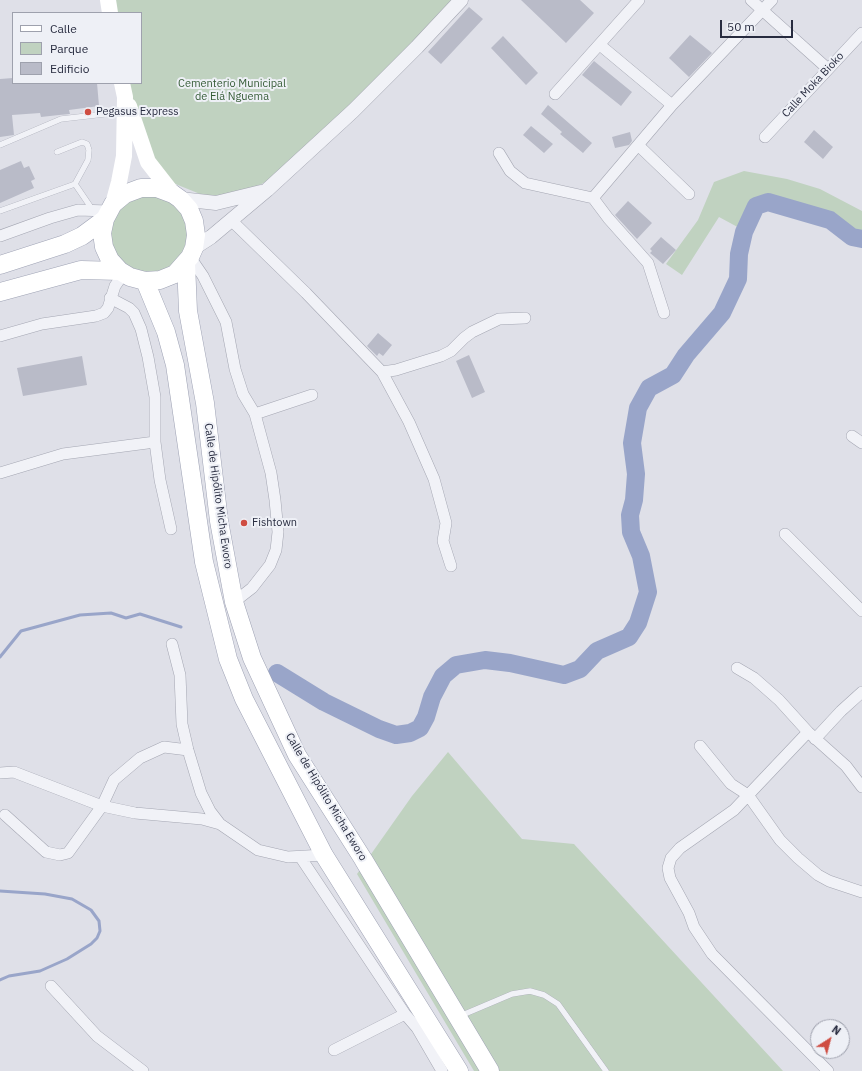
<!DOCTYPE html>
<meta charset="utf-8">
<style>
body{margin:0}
#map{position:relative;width:862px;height:1071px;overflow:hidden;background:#dfe0e8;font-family:"IBM Plex Sans",sans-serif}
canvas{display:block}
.legend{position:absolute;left:12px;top:12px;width:130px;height:72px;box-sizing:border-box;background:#eef0f6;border:1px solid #9ea1ad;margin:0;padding:5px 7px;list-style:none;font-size:12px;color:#272b3f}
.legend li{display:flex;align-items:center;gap:8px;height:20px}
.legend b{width:20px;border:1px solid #9ea1ad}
.north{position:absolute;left:810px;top:1019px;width:40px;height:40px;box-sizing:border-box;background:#eef0f6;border:1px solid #9ea1ad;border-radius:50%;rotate:36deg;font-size:11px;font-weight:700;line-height:16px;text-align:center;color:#272b3f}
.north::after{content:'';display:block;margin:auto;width:14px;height:18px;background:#cf4d42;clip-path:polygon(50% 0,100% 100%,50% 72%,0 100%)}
.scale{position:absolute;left:720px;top:20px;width:73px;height:18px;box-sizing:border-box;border:2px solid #272b3f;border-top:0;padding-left:5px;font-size:12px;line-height:14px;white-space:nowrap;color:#272b3f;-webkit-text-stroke:3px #eef0f6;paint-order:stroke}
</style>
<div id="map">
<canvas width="862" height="1071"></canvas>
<ul class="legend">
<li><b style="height:5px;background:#fff"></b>Calle</li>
<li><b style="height:11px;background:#c0d2c0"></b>Parque</li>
<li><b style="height:11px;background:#b9bbc8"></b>Edificio</li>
</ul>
<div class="north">N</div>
<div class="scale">50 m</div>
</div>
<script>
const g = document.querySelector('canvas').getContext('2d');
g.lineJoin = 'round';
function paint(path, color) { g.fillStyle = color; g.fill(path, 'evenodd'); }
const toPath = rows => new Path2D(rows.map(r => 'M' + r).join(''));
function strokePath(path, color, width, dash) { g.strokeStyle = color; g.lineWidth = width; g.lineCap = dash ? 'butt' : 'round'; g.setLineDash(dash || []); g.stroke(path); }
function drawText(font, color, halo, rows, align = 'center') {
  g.font = font + ' "IBM Plex Sans",sans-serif'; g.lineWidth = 4; g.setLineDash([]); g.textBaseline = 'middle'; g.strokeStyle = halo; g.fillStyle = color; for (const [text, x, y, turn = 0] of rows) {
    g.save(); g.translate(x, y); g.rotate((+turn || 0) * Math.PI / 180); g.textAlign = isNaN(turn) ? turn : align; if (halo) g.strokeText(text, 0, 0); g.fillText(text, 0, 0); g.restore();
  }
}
const green = toPath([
 [112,0,452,0,390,67,270,180,236,196,205,196,173,183,149,157,127,83,141,83,141,13,115,13],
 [744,171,787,179,820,189,862,211,862,243,844,232,809,219,775,197,761,204,745,231,719,217,682,275,666,264,698,220,714,182],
 '111 234a38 38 0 1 1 76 0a38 38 0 1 1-76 0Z',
 [448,752,522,839,574,844,783,1071,474,1071,357,874,412,796]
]);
const stream = toPath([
 [0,657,21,631,80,615,111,613,126,618,140,614,181,627],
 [0,891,45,894,72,899,91,910,99,921,100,931,97,938,91,944,67,959,40,971,9,976,0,980]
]);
const river = toPath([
 [277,673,324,702,379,729,396,735,410,733,420,728,426,717,432,697,443,676,456,665,485,660,510,663,564,675,580,669,597,651,629,637,638,623,648,592,641,556,631,532,630,515,634,500,636,474,632,443,638,408,649,388,673,375,686,355,722,313,738,279,739,254,744,232,756,206,768,202,830,220,852,237,862,239]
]);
const building = toPath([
 [521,0,580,0,594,13,566,43],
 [469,7,483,19,441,64,428,52],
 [690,35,712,53,689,77,669,58],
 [503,36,538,73,526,85,491,48],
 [594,61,632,92,621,106,582,75],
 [13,78,13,83,97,83,99,106,69,110,70,114,59,115,41,117,40,113,12,115,14,135,0,137,0,79],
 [548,105,592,143,583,153,560,134,562,132,541,114],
 [531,126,553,144,544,153,523,135],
 [814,130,833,147,823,159,804,142],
 [630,132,632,141,629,145,615,148,612,137],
 [21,161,24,168,29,166,35,179,31,181,34,188,0,203,0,170],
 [628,201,652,223,637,239,615,215],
 [661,237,676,250,663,264,650,253,652,251,650,249],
 [378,333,392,345,383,356,379,353,377,356,367,346],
 [469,355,485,392,472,398,456,361],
 [82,356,87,385,23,396,17,368]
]);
const service = toPath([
 [0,145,61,119,122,112],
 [57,152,82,142,87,144,89,150,88,160,75,184],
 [0,211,75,184,92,209],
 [460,1016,512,994,530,991,544,995,558,1004,606,1071]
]);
const minor = toPath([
 [751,0,828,69],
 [600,45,672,105],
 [555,94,639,0],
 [765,137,862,33],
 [639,146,689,194],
 [499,153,510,171,525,183,593,198,608,218,648,263,664,313],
 [593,198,672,105,772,0],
 [232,221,306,293,382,372,409,422,434,479,446,523,443,541,451,566],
 [0,236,50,218,78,210,108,211],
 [190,257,203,276,226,322,235,369,243,394,255,414,271,473,275,500,278,532,276,550,270,565,252,588,234,602],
 [0,336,42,324,96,316,104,313,108,308,115,286,124,273],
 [382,372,396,370,441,356,451,351,464,338,472,332,499,319,525,318],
 [255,414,312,395],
 [852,436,862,443],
 [155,442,160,480,171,529],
 [0,473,63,454,155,442,155,397,148,357,141,329,134,313,129,308,110,298],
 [785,534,862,611],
 [172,644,180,675,182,724,188,750,201,793,210,811,220,824,258,850,288,857,324,855],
 [737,668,754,678,779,700,808,732,846,766,862,787],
 [808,732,734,810,680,848,671,858,668,868,670,878,689,913,694,927,712,954,828,1071],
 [815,739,841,711,862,692],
 [700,746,731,784,748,795,780,840,798,858,818,875,829,881,862,892],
 [0,773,14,772,102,806,135,813,202,819,220,824],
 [5,815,46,852,60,855,68,853,102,806,114,780,140,758,164,747,188,750],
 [301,858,405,1014,417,1028,442,1071],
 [51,986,97,1036,143,1071],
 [334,1050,405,1014]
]);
const tertiary = toPath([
 [180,199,216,203,261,192],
 [194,248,211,237,267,190,353,111,417,47,461,0]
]);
const secondary = toPath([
 [108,0,110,13],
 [129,106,148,162,173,194],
 [113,204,119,182,124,156,125,97,122,83]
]);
const primary = toPath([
 [186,263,188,311,205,403,219,521,234,602,252,658,297,755,363,859,490,1071],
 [0,265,65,244,82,236,105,219],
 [145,281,166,332,175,365,204,562,228,659,244,699,324,855,459,1071],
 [0,292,81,270,120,271,130,277,145,281,160,280,175,274,190,257,194,248,196,235,194,221,189,209,180,199,173,194,157,188,141,188,125,194,113,204,105,219,102,233,104,247,110,260,120,271]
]);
const markers = [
 [88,112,4,"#cf4d42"],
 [244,523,4,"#cf4d42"]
];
const parkNames = [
 ["Cementerio Municipal",232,84],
 ["de Elá Nguema",232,97]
];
const streetNames = [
 ["Calle Moka Bioko",813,85,-47],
 ["Calle de Hipólito Micha Eworo",218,496,82],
 ["Calle de Hipólito Micha Eworo",326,797,59]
];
const poiNames = [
 ["Pegasus Express",96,112],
 ["Fishtown",252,523]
];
paint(green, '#c0d2c0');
strokePath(stream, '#99a5c9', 3);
strokePath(river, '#99a5c9', 18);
paint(building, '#b9bbc8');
strokePath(service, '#a4a6b2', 6);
strokePath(minor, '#a4a6b2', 12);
strokePath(tertiary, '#a4a6b2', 15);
strokePath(primary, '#9ea2b4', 19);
strokePath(service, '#f1f2f7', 5.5);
strokePath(minor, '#f1f2f7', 11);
strokePath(tertiary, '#f1f2f7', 14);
strokePath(secondary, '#fff', 16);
strokePath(primary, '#fff', 18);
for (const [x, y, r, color] of markers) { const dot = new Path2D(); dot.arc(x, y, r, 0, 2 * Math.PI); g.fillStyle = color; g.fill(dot); strokePath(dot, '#eef0f6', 1.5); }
drawText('11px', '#355b36', '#eef0f6', parkNames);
drawText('11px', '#272b3f', '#eef0f6', streetNames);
drawText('11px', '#272b3f', '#eef0f6', poiNames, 'left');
</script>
